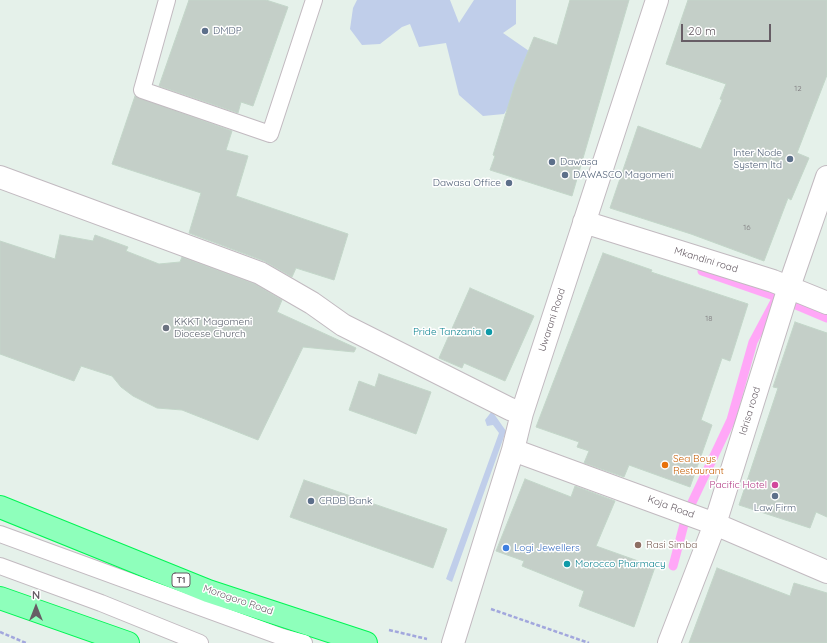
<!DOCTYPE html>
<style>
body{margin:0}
#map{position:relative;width:827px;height:643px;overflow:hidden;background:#e5f1ea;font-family:Quicksand,sans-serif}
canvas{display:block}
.north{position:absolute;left:16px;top:587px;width:40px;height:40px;-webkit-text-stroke:3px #fff;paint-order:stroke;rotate:0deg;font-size:11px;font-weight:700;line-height:16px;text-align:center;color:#675d65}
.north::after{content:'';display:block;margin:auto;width:14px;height:18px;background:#675d65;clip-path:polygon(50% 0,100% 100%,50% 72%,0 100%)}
.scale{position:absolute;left:681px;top:24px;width:90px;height:18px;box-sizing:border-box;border:2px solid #675d65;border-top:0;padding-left:5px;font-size:12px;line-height:14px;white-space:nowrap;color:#675d65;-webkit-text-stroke:3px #fff;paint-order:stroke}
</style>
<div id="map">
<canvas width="827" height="643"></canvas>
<div class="north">N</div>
<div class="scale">20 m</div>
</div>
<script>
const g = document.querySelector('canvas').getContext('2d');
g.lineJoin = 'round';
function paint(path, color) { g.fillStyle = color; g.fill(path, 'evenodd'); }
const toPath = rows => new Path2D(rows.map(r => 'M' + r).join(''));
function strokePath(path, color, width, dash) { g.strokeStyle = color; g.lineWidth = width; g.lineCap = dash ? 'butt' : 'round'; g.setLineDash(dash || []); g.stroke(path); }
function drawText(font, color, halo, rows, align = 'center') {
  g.font = font + ' Quicksand,sans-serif'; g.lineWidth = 3; g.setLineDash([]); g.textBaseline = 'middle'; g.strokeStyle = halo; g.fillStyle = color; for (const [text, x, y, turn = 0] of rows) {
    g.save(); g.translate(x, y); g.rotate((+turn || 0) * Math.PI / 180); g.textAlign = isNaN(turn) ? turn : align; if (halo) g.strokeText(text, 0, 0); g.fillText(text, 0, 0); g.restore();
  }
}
const green = toPath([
 [357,0,450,0,459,23,474,0,516,0,516,24,503,33,529,51,528,78,504,114,483,116,459,95,446,43,419,47,410,24,402,27,380,44,362,45,350,29,353,8],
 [492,411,506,431,452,582,446,579,499,433,493,425,487,426,485,420]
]);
const stream = toPath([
 [789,302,827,318],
 [673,566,687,513,731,420,753,342,777,297,702,271]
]);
const building = toPath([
 [189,0,266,0,288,7,253,106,241,102,238,113,159,86,189,0],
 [570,0,629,0,572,196,490,170,495,156,493,155,515,84,534,37,557,45,570,0],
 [688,0,827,0,827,75,797,153,809,158,791,200,788,198,764,261,691,234,610,208,638,126,701,149,722,100,720,99,726,84,666,64,688,0],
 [135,96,232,131,226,150,248,156,236,196,348,234,334,280,296,268,292,277,264,261,189,233,201,193,112,164,135,96],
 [60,235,93,241,95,235,128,247,126,251,159,264,180,262,182,257,255,284,282,300,277,312,356,348,354,352,303,347,258,440,182,410,157,408,133,396,121,387,112,376,81,366,74,381,0,354,0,241,55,259,60,235],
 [603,253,652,270,651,272,748,304,730,361,722,358,701,420,712,425,690,487,629,465,624,477,584,463,589,451,577,447,579,442,536,427,603,253],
 [470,288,534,316,505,381,464,363,462,368,439,358,470,288],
 [795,322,827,333,827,517,816,512,810,528,739,505,778,388,773,387,795,322],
 [379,374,431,392,416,434,349,410,359,381,375,387,379,374],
 [525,479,571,497,575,486,615,501,596,546,655,567,634,627,579,606,584,591,522,566,524,561,496,551,525,479],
 [304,480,447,529,433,568,290,517,304,480],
 [717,568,790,596,794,583,827,593,827,643,689,643,717,568]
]);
const path = toPath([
 [491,609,589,643],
 [389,630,427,639],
 [0,632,26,643]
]);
const lane = toPath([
 [167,0,142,90,270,134,314,0],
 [0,534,282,637,304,643],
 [0,566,101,603,200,643]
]);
const street = toPath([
 [0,177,260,273,312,303,343,325,510,409,522,413],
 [584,222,773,281,827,303],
 [513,450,715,524,827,572],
 [453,643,513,450,522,413,657,0],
 [669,643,715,524,789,287,827,177]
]);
const highway = toPath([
 [0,507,208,591,366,643],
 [0,598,128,643]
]);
const markers = [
 [205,31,4,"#5c6f8a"],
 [790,159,4,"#5c6f8a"],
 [552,162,4,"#5c6f8a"],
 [565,175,4,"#5c6f8a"],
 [509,183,4,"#5c6f8a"],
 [166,328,4,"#6b7280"],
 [489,332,4,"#0f9aa8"],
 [665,465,4,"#e8710a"],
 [775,485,4,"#d1479c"],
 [775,496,4,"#5c6f8a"],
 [311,501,4,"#5c6f8a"],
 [638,545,4,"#8d6e63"],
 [506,548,4,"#3f7fe0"],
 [567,564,4,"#0f9aa8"]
];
const numberNames = [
 ["12",798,89],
 ["16",747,228],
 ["18",709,319]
];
const shields = [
 [181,580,18]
];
const shieldNames = [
 ["T1",181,580]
];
const serviceNames = [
 ["DMDP",213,31],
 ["Inter Node",782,153,"right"],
 ["System ltd",782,165,"right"],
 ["Dawasa",560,162],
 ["DAWASCO Magomeni",573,175],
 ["Dawasa Office",501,183,"right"],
 ["CRDB Bank",319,501],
 ["Law Firm",775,508,"center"]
];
const streetNames = [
 ["Mkandini road",706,260,17],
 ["Uwarani Road",552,320,-72],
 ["Idrisa road",750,411,-73],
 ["Koja Road",671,507,20],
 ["Morogoro Road",238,600,19]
];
const worshipNames = [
 ["KKKT Magomeni",174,322],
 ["Diocese Church",174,334]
];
const cultureNames = [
 ["Pride Tanzania",481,332],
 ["Morocco Pharmacy",575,564,"left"]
];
const foodNames = [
 ["Sea Boys",673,459],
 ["Restaurant",673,471]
];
const hotelNames = [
 ["Pacific Hotel",767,485]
];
const educationNames = [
 ["Rasi Simba",646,545]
];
const shopNames = [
 ["Logi Jewellers",514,548]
];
paint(green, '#c0ceea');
strokePath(stream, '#ffa7f7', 9);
paint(building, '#c4cfc8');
strokePath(building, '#c3d6c9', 1);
strokePath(lane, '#c2bac0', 18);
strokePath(street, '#c2bac0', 24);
strokePath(highway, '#00f654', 24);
strokePath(path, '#a2a7dd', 2.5, [4, 2]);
strokePath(lane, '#fff', 16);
strokePath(street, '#fff', 22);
strokePath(highway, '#8effbb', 22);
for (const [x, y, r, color] of markers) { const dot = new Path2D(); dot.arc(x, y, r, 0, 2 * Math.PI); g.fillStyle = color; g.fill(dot); strokePath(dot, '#fff', 1.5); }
drawText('8px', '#7e7a7e', null, numberNames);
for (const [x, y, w] of shields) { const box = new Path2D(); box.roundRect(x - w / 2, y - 7, w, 14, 3); g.fillStyle = '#fff'; g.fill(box); strokePath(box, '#675d65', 1); }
drawText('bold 9px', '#675d65', null, shieldNames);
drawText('10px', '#4e5e75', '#fff', serviceNames, 'left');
drawText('10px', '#675d65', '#fff', streetNames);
drawText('10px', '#5b616d', '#fff', worshipNames, 'left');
drawText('10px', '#0d838f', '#fff', cultureNames, 'right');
drawText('10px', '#c56008', '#fff', foodNames, 'left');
drawText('10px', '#b23c85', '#fff', hotelNames, 'right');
drawText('10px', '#785e54', '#fff', educationNames, 'left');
drawText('10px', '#366cbe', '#fff', shopNames, 'left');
</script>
